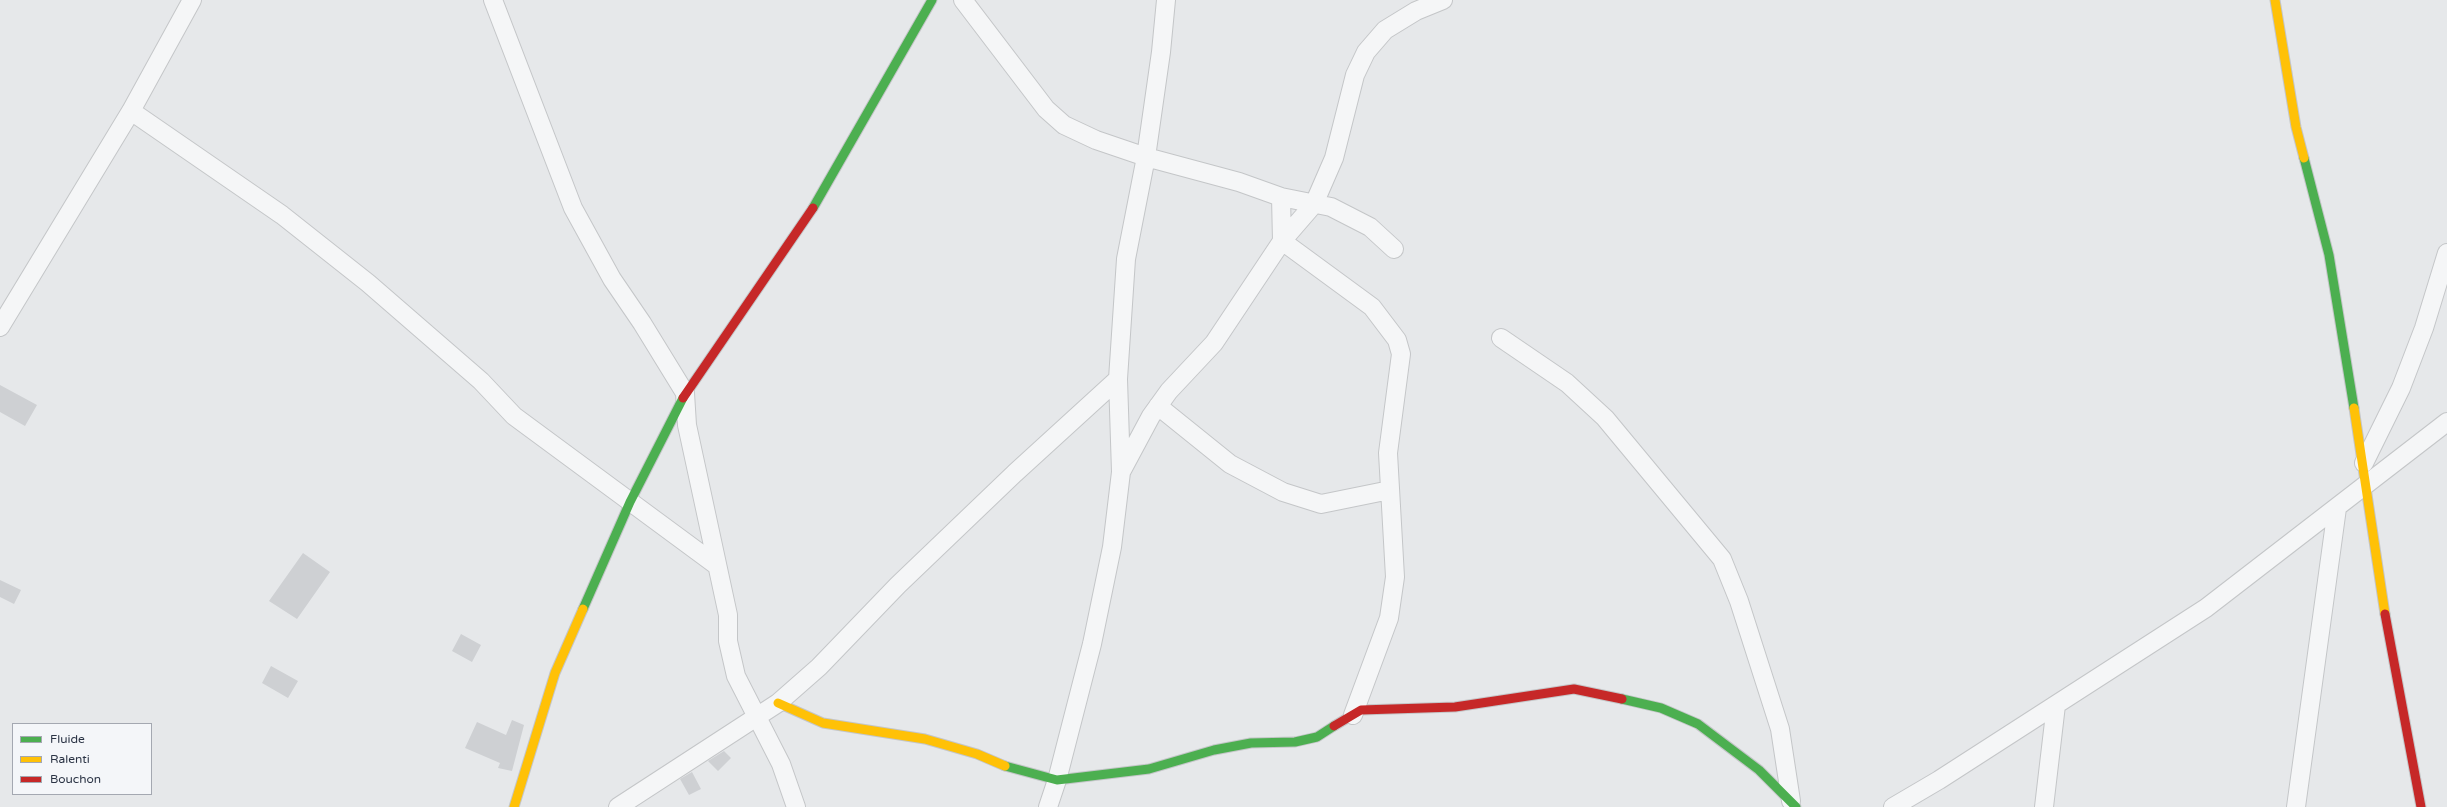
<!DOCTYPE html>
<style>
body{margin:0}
#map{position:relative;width:2447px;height:807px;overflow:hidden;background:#e6e8ea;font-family:"Varela Round",sans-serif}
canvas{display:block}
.legend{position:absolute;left:12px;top:723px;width:140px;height:72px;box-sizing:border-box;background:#f4f6f9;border:1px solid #a4a8b1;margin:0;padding:5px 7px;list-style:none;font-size:12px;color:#2b3445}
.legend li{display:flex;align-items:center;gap:8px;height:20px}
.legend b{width:20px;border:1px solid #a4a8b1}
</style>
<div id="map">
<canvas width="2447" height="807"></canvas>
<ul class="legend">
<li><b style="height:5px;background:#4caf50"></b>Fluide</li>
<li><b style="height:5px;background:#ffc107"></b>Ralenti</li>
<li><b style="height:5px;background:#c62828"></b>Bouchon</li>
</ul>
</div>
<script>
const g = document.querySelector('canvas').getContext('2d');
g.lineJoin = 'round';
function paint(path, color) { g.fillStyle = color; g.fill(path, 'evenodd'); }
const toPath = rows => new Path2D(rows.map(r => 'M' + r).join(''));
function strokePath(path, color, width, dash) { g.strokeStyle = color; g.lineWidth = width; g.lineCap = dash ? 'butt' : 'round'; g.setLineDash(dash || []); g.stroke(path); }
const building = toPath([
 [0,385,37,405,25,426,0,412],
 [303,553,330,572,297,619,269,601],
 [0,580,21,590,14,604,0,597],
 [461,634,481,645,472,662,452,651],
 [271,666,298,681,288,698,262,683],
 [512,720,524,725,512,771,498,768,500,763,465,748,477,722,506,735],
 [724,751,731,758,718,771,708,761],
 [692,772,701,789,689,795,680,779]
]);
const street = toPath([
 [493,0,573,208,612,279,642,323,685,393,687,425,728,615,728,641,736,676,781,764,796,807],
 [963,0,1046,109,1064,125,1096,140,1146,157,1239,182,1281,197,1331,207,1370,227,1394,249],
 [131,111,282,215,368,283,481,381,514,416,716,565],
 [1281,197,1282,241],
 [1282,241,1372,307,1397,340,1401,354,1388,453,1395,577,1389,618,1353,715],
 [0,327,131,111,192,0],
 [1501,338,1567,383,1605,418,1722,559,1739,601,1780,729,1791,801],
 [1158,406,1230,464,1283,492,1321,504,1390,490],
 [2364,463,2401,388,2424,328,2447,253],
 [1121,472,1151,416,1169,391,1214,343,1282,241,1314,204,1334,158,1355,75,1366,52,1385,30,1416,11,1443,0],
 [618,807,778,703,819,667,898,585,1015,473,1118,379],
 [1048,807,1057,780,1092,644,1112,547,1121,472,1118,379,1126,259,1146,157,1161,52,1166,0],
 [1893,807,1939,780,2206,608,2447,422],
 [2044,807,2056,705],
 [2296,807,2337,508]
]);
const fast = toPath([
 [2304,158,2329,255,2354,408],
 [813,208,932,0],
 [583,609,630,502,683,398],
 [1622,699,1661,708,1698,724,1759,770,1796,807],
 [1005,766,1057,780,1149,769,1214,750,1251,743,1295,742,1317,737,1334,726]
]);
const slow = toPath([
 [2275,0,2296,127,2304,158],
 [2354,408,2385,614],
 [778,703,823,723,925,739,977,754,1005,766],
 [514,807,555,673,583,609]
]);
const jam = toPath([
 [683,398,813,208],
 [2385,614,2421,807],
 [1334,726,1361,710,1455,707,1574,689,1622,699]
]);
paint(building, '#ced0d3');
strokePath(street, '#c4c6c8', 20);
strokePath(fast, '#c4c6c8', 11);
strokePath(slow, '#c4c6c8', 11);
strokePath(jam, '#c4c6c8', 11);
strokePath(street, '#f5f6f7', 18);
strokePath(fast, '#4caf50', 9);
strokePath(slow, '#ffc107', 9);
strokePath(jam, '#c62828', 9);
</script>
